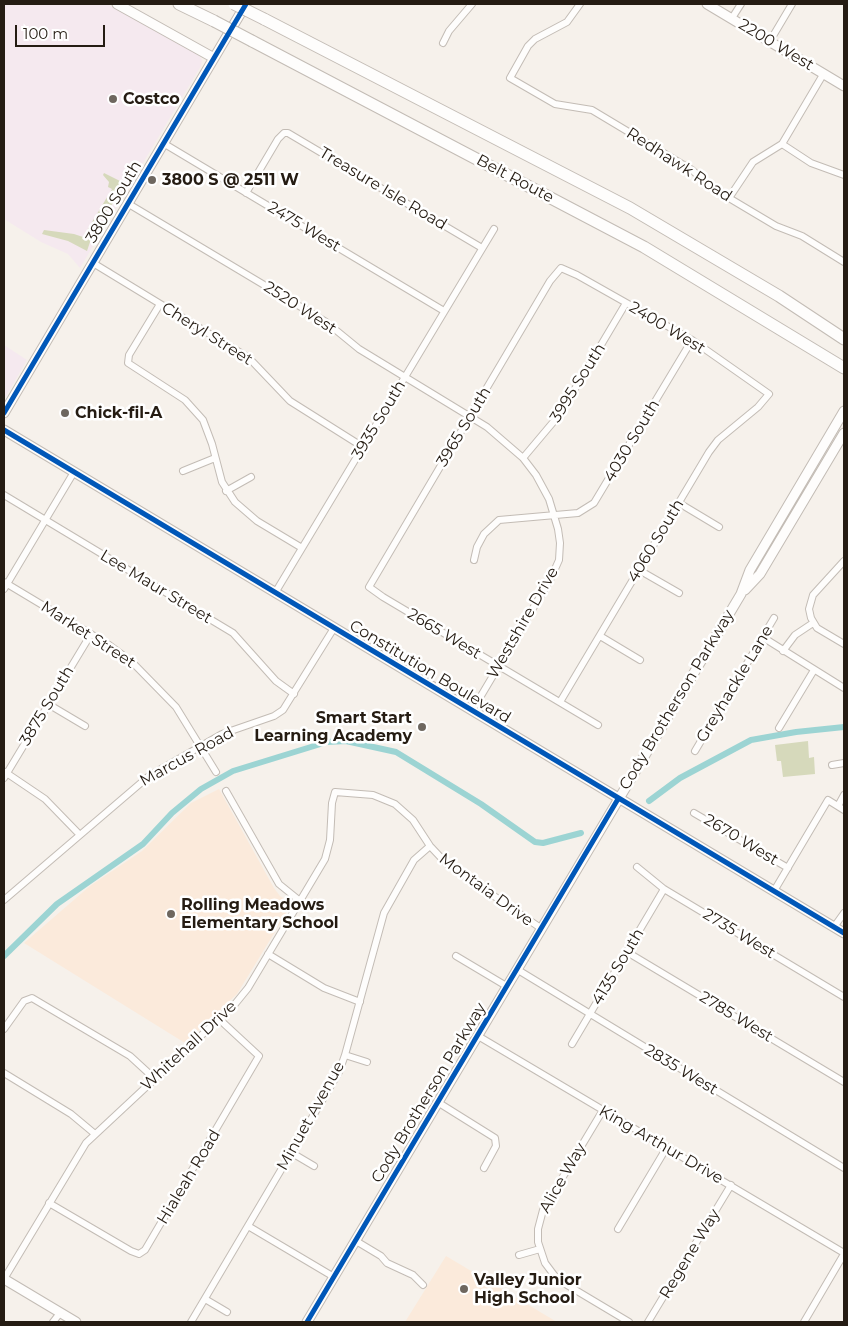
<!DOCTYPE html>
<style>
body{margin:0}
#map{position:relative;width:848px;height:1326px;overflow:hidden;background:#f6f1eb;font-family:Montserrat,sans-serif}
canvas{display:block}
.frame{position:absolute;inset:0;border:5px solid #251c13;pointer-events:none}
.scale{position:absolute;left:15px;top:25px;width:90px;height:22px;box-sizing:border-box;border:2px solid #251c13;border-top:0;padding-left:6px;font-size:15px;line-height:18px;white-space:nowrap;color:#251c13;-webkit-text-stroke:4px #fff;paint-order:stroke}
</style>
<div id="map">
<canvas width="848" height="1326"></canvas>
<div class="frame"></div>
<div class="scale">100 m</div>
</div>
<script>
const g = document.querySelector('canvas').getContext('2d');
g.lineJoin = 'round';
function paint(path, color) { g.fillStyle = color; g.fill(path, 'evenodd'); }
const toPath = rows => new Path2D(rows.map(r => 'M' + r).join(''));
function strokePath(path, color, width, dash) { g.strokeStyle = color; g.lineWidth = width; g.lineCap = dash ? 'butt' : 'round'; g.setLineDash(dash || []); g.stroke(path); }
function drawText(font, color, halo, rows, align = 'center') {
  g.font = font + ' Montserrat,sans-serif'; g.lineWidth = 5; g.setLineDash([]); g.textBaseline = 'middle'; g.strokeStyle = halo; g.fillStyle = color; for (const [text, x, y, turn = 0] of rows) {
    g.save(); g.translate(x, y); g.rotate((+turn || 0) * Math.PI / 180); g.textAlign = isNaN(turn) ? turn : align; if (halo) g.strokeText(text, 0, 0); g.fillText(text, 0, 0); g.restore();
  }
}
const commercial = toPath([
 [4,4,107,4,199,55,202,60,201,66,80,268,68,254,41,242,4,219],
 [4,345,27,360,4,400]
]);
const built = toPath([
 [219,789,274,888,280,896,292,904,237,994,185,1043,24,943,90,886,142,851,191,803],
 [446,1256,557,1322,405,1322]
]);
const green = toPath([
 [104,173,122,182,116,200,97,221,87,251,68,241,42,234,44,230,74,234,83,237,112,189,108,187,109,182,103,175],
 [808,741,809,758,814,757,815,774,783,777,781,761,777,761,775,745]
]);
const canal = toPath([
 [649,801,680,778,751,740,796,732,844,727],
 [4,956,57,904,143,844,172,813,201,789,233,771,327,742,346,741,396,752,481,804,535,842,543,843,581,833]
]);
const street = toPath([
 [580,4,567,22,535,39,528,46,510,78,555,104,592,110,692,170,712,188,729,198,776,226,802,236,844,262],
 [732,18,741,4],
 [770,41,792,4],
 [443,43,449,31,472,4],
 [163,143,444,311],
 [782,144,811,163,844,175],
 [246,193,278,139,284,133,288,133,482,248],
 [729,198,753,162,782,144,824,73],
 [127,203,326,322,359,349,487,427,523,458,536,475,549,499,558,529,560,543,559,560,551,578,472,711],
 [93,263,249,358,290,401,363,447],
 [160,304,129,355,128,363,185,400,203,420,212,444,222,482,235,502,257,521,302,548],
 [523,458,560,414,626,303],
 [183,471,215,458],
 [226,491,251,477],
 [4,495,233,633,276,681,294,694],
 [679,503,719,527],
 [474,560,477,547,484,534,499,520,578,513,594,503,692,340],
 [844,561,813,595,809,609,811,618,817,628,844,644],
 [639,570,679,593],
 [4,582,109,645,132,662,176,707,216,772],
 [4,589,74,472],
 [275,593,494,229],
 [600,636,640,660],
 [764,638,844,688],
 [783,651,795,635,813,623],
 [560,702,709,452,718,440,758,407,769,394,692,340,577,275,561,268,550,281,369,587,383,597,598,725],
 [48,704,85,726],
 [779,728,814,670],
 [695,751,774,618],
 [832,765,844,763],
 [5,772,45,799,79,834],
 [4,778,91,634],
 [226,791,279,884,300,901],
 [838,806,844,795],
 [694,813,788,868],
 [637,867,664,889,844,997],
 [774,891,828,800,844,810],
 [4,900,149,776,222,734,274,716,283,710,334,628],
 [834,927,844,913],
 [627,952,844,1082],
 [268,954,324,988,360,1002],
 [456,956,508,987],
 [518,970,844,1168],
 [4,1029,24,1001,32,998,130,1056,155,1079],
 [478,1036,844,1253],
 [572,1044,664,889],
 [345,1055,367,1062],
 [4,1073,71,1114,95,1134],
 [439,1103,495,1138,496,1146,484,1168],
 [603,1110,543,1210,538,1229,538,1242,545,1263,557,1279,629,1322],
 [292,1153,314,1166],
 [49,1203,131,1251,139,1254,145,1250,259,1056,219,1019],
 [248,1226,334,1277],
 [618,1229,667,1147],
 [356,1241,381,1256,387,1263,413,1275,423,1285],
 [519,1255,540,1249],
 [4,1279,86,1143,235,1004,248,988,325,859,330,840,332,803,335,792,373,795,395,804,413,820,430,846,446,863,542,929],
 [205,1299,227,1312],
 [53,1322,60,1313],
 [191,1322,339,1072,345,1055,384,913,414,860,430,846],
 [648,1322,731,1185],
 [804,1322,844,1254]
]);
const secondary = toPath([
 [117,4,214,58],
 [707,4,844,86],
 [4,413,246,4],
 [4,430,844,933],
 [745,590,760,574,844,433],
 [4,1279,76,1322],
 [307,1322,741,594,750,570,844,411]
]);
const highway = toPath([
 [179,4,214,21],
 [264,19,630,208,779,296,844,339],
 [252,41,644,247,844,368]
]);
const highwayBridge = toPath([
 [234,4,264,19],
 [214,21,252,41]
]);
const cycleway = toPath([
 [4,413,246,4],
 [4,430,844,933],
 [307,1322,618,799]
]);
const markers = [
 [113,99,5,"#6e675f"],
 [152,180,5,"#6e675f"],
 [65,413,5,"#6e675f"],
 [422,727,5,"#6e675f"],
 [171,914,5,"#6e675f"],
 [464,1289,5,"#6e675f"]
];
const streetNames = [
 ["2200 West",776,45,31],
 ["Redhawk Road",679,165,33],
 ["Belt Route",515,179,28],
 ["Treasure Isle Road",383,189,31],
 ["3800 South",114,202,-59],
 ["2475 West",304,227,31],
 ["2520 West",300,308,33],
 ["2400 West",667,328,31],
 ["Cheryl Street",207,334,32],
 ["3995 South",578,383,-58],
 ["3935 South",379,420,-59],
 ["3965 South",464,427,-59],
 ["4030 South",632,441,-59],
 ["4060 South",656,541,-59],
 ["Lee Maur Street",156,587,31],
 ["Westshire Drive",523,623,-60],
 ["2665 West",444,634,31],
 ["Market Street",88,635,33],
 ["Constitution Boulevard",430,672,31],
 ["Greyhackle Lane",735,684,-59],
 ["Cody Brotherson Parkway",677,700,-59],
 ["3875 South",47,706,-59],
 ["Marcus Road",187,757,-29],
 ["2670 West",741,840,31],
 ["Montaia Drive",486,890,36],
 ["2735 West",739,934,31],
 ["4135 South",618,967,-59],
 ["2785 West",736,1017,31],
 ["Whitehall Drive",189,1046,-43],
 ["2835 West",681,1070,31],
 ["Cody Brotherson Parkway",429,1093,-59],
 ["Minuet Avenue",311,1116,-61],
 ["King Arthur Drive",661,1145,30],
 ["Hialeah Road",189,1177,-59],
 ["Alice Way",563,1178,-60],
 ["Regene Way",690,1254,-59]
];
const poiNames = [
 ["Costco",123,99],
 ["3800 S @ 2511 W",162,180],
 ["Chick-fil-A",75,413],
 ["Smart Start",412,718,"right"],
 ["Learning Academy",412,736,"right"],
 ["Rolling Meadows",181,905],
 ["Elementary School",181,923],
 ["Valley Junior",474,1280],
 ["High School",474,1298]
];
paint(commercial, '#f5e9ef');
paint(built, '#fbeadb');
paint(green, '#d6d9bb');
strokePath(canal, '#9cd4d3', 6);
strokePath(street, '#c3bcb5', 8);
strokePath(secondary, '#c3bcb5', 11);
strokePath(highway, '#c3bcb5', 13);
strokePath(street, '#fefdfc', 6);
strokePath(secondary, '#fefdfc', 9);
strokePath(highway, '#fefdfc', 11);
strokePath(highwayBridge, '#c3bcb5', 13, []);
strokePath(highwayBridge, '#fefdfc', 11);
strokePath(cycleway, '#0057b8', 5);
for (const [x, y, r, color] of markers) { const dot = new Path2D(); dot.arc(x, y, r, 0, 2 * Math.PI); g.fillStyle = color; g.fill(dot); strokePath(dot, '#fff', 2); }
drawText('16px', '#251c13', '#fff', streetNames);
drawText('bold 16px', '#251c13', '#fff', poiNames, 'left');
</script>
